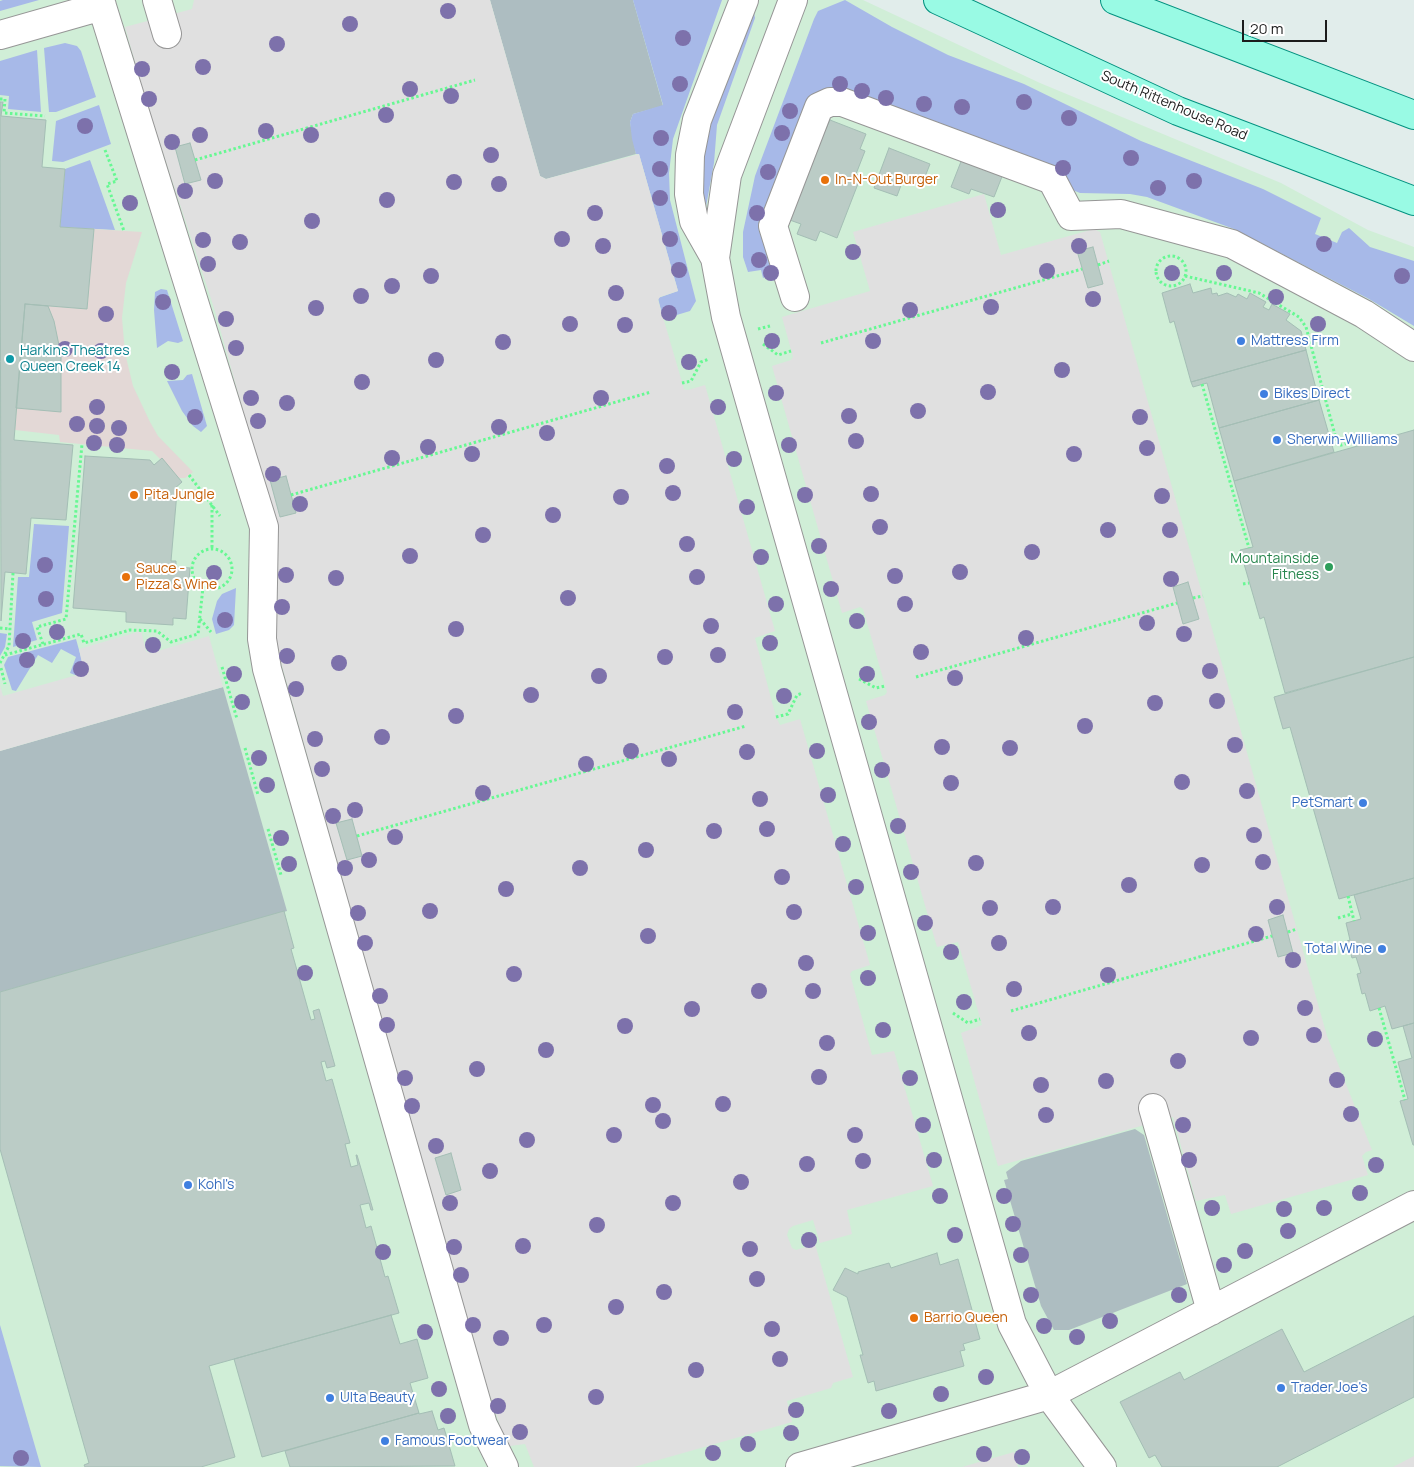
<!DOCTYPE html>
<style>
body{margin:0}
#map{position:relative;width:1414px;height:1467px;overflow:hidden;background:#e1edeb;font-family:Manrope,sans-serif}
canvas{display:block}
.scale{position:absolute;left:1242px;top:20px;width:85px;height:22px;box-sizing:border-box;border:2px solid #1c1c1c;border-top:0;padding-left:6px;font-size:15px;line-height:18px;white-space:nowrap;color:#1c1c1c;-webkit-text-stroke:4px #fff;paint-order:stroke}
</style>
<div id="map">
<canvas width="1414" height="1467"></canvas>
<div class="scale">20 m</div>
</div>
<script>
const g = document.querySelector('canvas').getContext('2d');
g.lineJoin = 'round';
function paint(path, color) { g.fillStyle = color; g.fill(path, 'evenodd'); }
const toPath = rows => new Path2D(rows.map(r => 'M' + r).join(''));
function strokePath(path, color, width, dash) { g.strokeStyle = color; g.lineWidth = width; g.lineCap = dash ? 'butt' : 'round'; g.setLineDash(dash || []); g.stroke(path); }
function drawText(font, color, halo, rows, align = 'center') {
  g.font = font + ' Manrope,sans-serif'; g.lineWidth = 4; g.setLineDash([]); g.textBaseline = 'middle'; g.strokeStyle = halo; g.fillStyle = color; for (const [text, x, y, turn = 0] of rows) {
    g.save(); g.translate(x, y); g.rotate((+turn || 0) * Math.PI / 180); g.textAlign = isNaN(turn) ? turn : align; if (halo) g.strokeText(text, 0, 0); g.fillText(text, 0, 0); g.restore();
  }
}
const commercial = toPath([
 [0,0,863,0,1040,83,1281,183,1368,230,1414,247,1414,1467,0,1467]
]);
const construction = toPath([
 [490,0,633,0,663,106,633,114,630,122,636,154,546,179,540,176],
 [223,687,287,911,0,992,0,751],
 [1135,1129,1144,1135,1187,1284,1069,1330,1054,1330,1041,1306,1004,1180,1008,1179,1006,1172,1021,1161]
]);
const grass = toPath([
 [3,0,39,0,0,11,0,1],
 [633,0,722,0,673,139,669,173,670,200,696,301,690,311,670,317,662,314,658,298,678,291,639,154,636,154,632,139,630,122,633,114,663,105],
 [845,0,892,27,948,55,1024,84,1141,141,1263,189,1321,218,1315,234,1337,243,1342,232,1349,228,1370,247,1414,261,1414,326,1369,299,1234,229,1147,197,1130,194,1080,193,824,90,815,95,774,273,763,278,761,270,748,272,743,257,743,232,755,176,814,19,818,11],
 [754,12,755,18,717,125,714,163,705,212,698,205,698,151],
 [65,43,77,46,81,51,96,97,56,112,49,112,44,48],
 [37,50,41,112,8,109,9,96,0,95,0,61],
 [99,105,111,144,63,162,52,161,56,121],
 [90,160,115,230,60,227,65,169],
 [161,289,167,290,183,341,178,343,168,341,157,348,154,310,155,292],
 [192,374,207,426,201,432,193,426,182,411,167,381,183,380,187,375],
 [34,524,69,526,62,613,32,622,37,640,13,647,18,577,29,577],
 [236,588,234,625,229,630,216,634,212,619,217,601,222,594],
 [0,633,7,634,5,647,0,656],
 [76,639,84,668,82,672,75,675,70,673,76,657,61,649,52,663,38,655,16,691,12,690,4,665,8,657],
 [0,1325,41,1467,0,1466]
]);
const parking = toPath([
 [194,0,490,0,540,176,546,179,639,154,678,291,660,297,658,300,684,389,688,390,705,385,775,631,755,638,776,717,780,725,800,719,870,965,852,971,850,974,872,1055,894,1051,933,1186,847,1210,852,1234,820,1243,813,1220,793,1226,789,1229,787,1235,792,1248,796,1250,815,1244,853,1377,833,1383,831,1388,787,1401,792,1422,634,1467,534,1467,525,1444,510,1446,501,1429,480,1366,278,652,273,613,277,567,276,528,215,311,146,101,125,27,192,9],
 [984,194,1001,255,1094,229,1100,232,1327,1036,1372,1150,1366,1152,1362,1156,1368,1175,1231,1214,1225,1195,1196,1201,1173,1117,998,1166,961,1033,982,1025,958,942,937,947,866,701,885,695,887,692,863,609,860,607,842,613,772,366,791,360,793,357,782,317,870,291,853,232],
 [141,631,146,651,151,653,209,636,223,687,0,751,0,685,3,696,84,673,79,649],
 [1014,1452,1018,1467,962,1467],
 [1414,1456,1414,1467,1393,1467]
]);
const plaza = toPath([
 [94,229,142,232,126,283,122,318,125,353,133,386,150,422,158,436,193,472,185,478,179,478,152,451,60,442,59,435,15,430,25,304,87,309]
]);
const building = toPath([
 [0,102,3,102,1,116,46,120,42,167,65,169,60,227,94,229,87,309,25,304,14,440,73,445,66,520,31,518,26,574,5,572,1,621,0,102],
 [830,120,866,134,860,149,865,151,856,174,861,176,837,238,820,231,816,241,797,234,801,224,784,218,820,127,826,129,830,120],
 [190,143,201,180,185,184,175,147,190,143],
 [889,148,930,164,921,187,903,180,897,196,874,188,889,148],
 [962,159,1003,174,994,197,971,189,969,194,951,187,962,159],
 [1093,247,1103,284,1088,288,1077,251,1093,247],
 [1190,284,1193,293,1211,288,1212,294,1217,293,1218,296,1227,293,1236,297,1238,294,1247,299,1250,293,1266,302,1263,307,1269,310,1272,304,1290,314,1286,320,1301,331,1306,350,1191,382,1174,321,1170,323,1162,293,1190,284],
 [25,304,48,306,54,321,61,355,61,412,16,408,25,304],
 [1306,350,1319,400,1219,428,1207,383,1193,387,1191,382,1306,350],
 [1319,400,1334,452,1234,481,1219,428,1319,400],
 [1414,430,1414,657,1285,693,1264,617,1260,619,1240,550,1253,547,1234,481,1414,430],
 [85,456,150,460,154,465,162,458,182,482,174,489,177,492,171,561,176,561,176,567,190,568,186,619,173,618,173,625,126,622,126,612,73,608,85,456],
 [286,476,296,513,280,517,270,480,286,476],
 [1188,582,1199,619,1183,624,1173,587,1188,582],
 [1414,657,1414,878,1339,899,1290,727,1283,729,1274,697,1414,657],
 [352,819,362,856,347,860,336,823,352,819],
 [1414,878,1414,1023,1392,1029,1385,1006,1370,1011,1365,993,1362,994,1357,974,1361,973,1356,957,1352,958,1347,941,1350,940,1346,923,1361,919,1354,895,1414,878],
 [284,911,294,948,291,949,311,1020,315,1019,313,1011,319,1009,335,1066,327,1068,325,1061,321,1062,326,1081,332,1079,350,1143,345,1144,351,1167,358,1165,356,1155,357,1155,373,1210,371,1210,369,1203,360,1205,366,1228,371,1226,385,1277,388,1276,399,1313,209,1366,235,1457,201,1467,85,1467,84,1465,89,1463,0,1149,0,992,284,911],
 [1283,915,1293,953,1278,957,1268,920,1283,915],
 [1414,1023,1414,1145,1413,1145,1400,1101,1408,1099,1398,1062,1412,1058,1403,1026,1414,1023],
 [451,1153,461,1190,446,1195,435,1158,451,1153],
 [937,1253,940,1265,958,1259,980,1339,963,1344,965,1350,960,1351,964,1366,876,1391,874,1381,868,1383,860,1355,863,1355,847,1297,833,1290,845,1268,858,1274,858,1272,889,1263,891,1268,937,1253],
 [391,1315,400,1344,417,1339,428,1378,410,1383,419,1413,262,1457,234,1359,391,1315],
 [1414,1316,1414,1397,1277,1467,1162,1467,1155,1455,1149,1458,1120,1402,1180,1372,1184,1380,1282,1329,1304,1372,1414,1316],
 [432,1411,438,1430,444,1428,455,1466,290,1467,285,1451,419,1413,419,1414,432,1411]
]);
const path = toPath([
 [0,99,5,99,4,113,45,116],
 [105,150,117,181,107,184,124,231],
 [195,160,475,80],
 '1156 271a15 15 0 1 1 30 0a15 15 0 1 1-30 0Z',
 [1098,265,1109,261],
 [1185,276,1259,293,1299,317,1306,327,1338,446,1361,439],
 [758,329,770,326],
 [821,343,1082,269],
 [763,344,778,355,791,351],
 [682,383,691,381,701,362,709,359],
 [1202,384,1249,548],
 [189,475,220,516],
 [291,495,651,392],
 [212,505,212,549],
 '192 569a20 20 0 1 1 40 0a20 20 0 1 1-40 0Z',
 [1243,584,1249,583],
 [1193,598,1203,596],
 [200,619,211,632],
 [0,628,10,629],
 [43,644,37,627,66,619,82,444],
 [5,655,81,634,84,643,130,630,157,631,171,642,198,634,203,587],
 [0,663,9,646,13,573],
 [222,667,237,719],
 [1,668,5,684],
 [916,677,1177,603],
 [859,679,876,688,885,686],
 [776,717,788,714,797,695,803,693],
 [245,748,258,795],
 [268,829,281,875],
 [357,836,746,726],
 [1348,896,1354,921],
 [1338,918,1352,914],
 [1288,932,1297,929],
 [1379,1008,1405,1100],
 [1011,1011,1272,936],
 [953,1013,968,1023,980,1019]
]);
const minor = toPath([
 [100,0,264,527,262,639,267,669,483,1425,504,1467],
 [157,0,167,34],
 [744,0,697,120,690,155,689,194,694,221,715,258,726,317,1012,1324,1049,1395,1102,1467],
 [0,35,102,6],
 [715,258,727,175,793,0],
 [795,297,773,226,819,107,830,102,842,102,1052,180,1071,216,1121,214,1232,244,1364,314,1414,347],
 [1153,1108,1211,1311],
 [800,1467,1049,1395,1414,1205]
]);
const major = toPath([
 [938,0,1178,111,1414,201],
 [1115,0,1414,115]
]);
const trees = [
 [448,11],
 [350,24],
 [683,38],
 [277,44],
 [203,67],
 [142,69],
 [680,84],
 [840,84],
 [410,89],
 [862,91],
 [451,96],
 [886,98],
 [149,99],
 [1024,102],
 [924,104],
 [962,107],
 [790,111],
 [386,115],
 [1069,118],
 [85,126],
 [266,131],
 [782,133],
 [200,135],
 [311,135],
 [661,138],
 [172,142],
 [491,155],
 [1131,158],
 [1063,168],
 [660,169],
 [768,172],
 [215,181],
 [1194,181],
 [454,182],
 [499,184],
 [1158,188],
 [185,191],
 [660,198],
 [387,200],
 [130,203],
 [998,210],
 [595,213],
 [757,213],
 [312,221],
 [562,239],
 [670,239],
 [203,240],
 [240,242],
 [1324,244],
 [603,246],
 [1079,246],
 [853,252],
 [759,260],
 [208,264],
 [679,270],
 [1047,271],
 [771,273],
 [1172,273],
 [1224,273],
 [431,276],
 [1402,276],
 [392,286],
 [616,293],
 [361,296],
 [1276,297],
 [1093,299],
 [163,302],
 [991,307],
 [316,308],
 [910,310],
 [669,313],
 [106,314],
 [226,319],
 [570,324],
 [1318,324],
 [625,325],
 [772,341],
 [873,341],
 [503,342],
 [236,348],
 [65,349],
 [101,351],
 [436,360],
 [689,362],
 [1062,370],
 [172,372],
 [362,382],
 [988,392],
 [776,393],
 [251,398],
 [601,398],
 [287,403],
 [97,407],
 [718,407],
 [918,411],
 [849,416],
 [195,417],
 [1140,417],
 [258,421],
 [77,424],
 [97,426],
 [499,427],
 [119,428],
 [547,433],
 [856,441],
 [94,443],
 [117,445],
 [789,445],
 [428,447],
 [1147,448],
 [472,454],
 [1074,454],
 [392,458],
 [734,459],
 [667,466],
 [273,474],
 [673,493],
 [871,494],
 [805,495],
 [1162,496],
 [621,497],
 [300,504],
 [747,507],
 [553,515],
 [880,527],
 [1108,530],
 [1170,530],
 [483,535],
 [687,544],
 [819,546],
 [1032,552],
 [410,556],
 [761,557],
 [45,565],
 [960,572],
 [214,573],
 [286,575],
 [895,576],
 [697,577],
 [336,578],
 [1171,579],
 [831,589],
 [568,598],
 [46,599],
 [776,604],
 [905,604],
 [282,607],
 [225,620],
 [857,621],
 [1147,623],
 [711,626],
 [456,629],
 [57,632],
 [1184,634],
 [1026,638],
 [23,641],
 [770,643],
 [153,645],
 [921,652],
 [718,655],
 [287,656],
 [665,657],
 [27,660],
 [339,663],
 [81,669],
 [1210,671],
 [234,674],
 [867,674],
 [599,676],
 [955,678],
 [296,689],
 [531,695],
 [784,696],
 [1217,701],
 [242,702],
 [1155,703],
 [735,712],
 [456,716],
 [869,722],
 [1085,726],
 [382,737],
 [315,739],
 [1235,745],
 [942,747],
 [1010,748],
 [631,751],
 [817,751],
 [747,752],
 [259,758],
 [669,759],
 [586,764],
 [322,769],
 [882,770],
 [1182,782],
 [951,783],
 [267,785],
 [1247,791],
 [483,793],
 [828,795],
 [760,799],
 [355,810],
 [333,816],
 [898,826],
 [767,829],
 [714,831],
 [1254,835],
 [395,837],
 [281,838],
 [843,844],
 [646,850],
 [369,860],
 [1263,862],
 [976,863],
 [289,864],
 [1202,865],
 [345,868],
 [580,868],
 [911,872],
 [782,877],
 [1129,885],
 [856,887],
 [506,889],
 [1053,907],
 [1277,907],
 [990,908],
 [430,911],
 [794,912],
 [358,913],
 [925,923],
 [868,933],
 [1256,934],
 [648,936],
 [365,943],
 [999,943],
 [951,952],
 [1293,960],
 [806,963],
 [305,973],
 [514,974],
 [1108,975],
 [868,978],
 [1014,989],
 [759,991],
 [813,991],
 [380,996],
 [964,1002],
 [1305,1008],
 [692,1009],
 [387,1025],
 [625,1026],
 [883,1030],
 [1029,1033],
 [1314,1035],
 [1251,1038],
 [1375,1039],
 [827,1043],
 [546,1050],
 [1178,1061],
 [477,1069],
 [819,1077],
 [405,1078],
 [910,1078],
 [1337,1080],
 [1106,1081],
 [1041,1085],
 [723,1104],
 [653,1105],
 [412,1106],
 [1351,1114],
 [1046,1115],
 [663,1121],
 [923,1125],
 [1183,1125],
 [614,1135],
 [855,1135],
 [527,1140],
 [436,1146],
 [934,1160],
 [1189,1160],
 [863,1161],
 [807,1164],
 [1376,1165],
 [490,1171],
 [741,1182],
 [1360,1193],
 [940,1196],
 [1004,1196],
 [450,1203],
 [673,1203],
 [1212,1208],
 [1324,1208],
 [1284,1209],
 [1013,1224],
 [597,1225],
 [1288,1231],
 [955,1235],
 [809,1240],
 [523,1246],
 [454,1247],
 [750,1249],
 [1245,1251],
 [383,1252],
 [1021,1255],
 [1224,1265],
 [461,1275],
 [757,1279],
 [664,1292],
 [1031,1295],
 [1179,1295],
 [616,1307],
 [1110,1321],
 [473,1325],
 [544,1325],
 [1044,1326],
 [772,1329],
 [425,1332],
 [1077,1337],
 [501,1338],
 [780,1359],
 [696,1370],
 [986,1377],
 [439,1389],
 [941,1394],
 [596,1397],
 [498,1406],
 [796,1410],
 [889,1411],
 [448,1416],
 [520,1432],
 [791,1433],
 [748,1444],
 [713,1453],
 [984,1454],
 [1022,1457],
 [21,1458]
];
const markers = [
 [825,180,5,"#e8710a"],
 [1241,341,5,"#3f7fe0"],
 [10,359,5,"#0f9aa8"],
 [1264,394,5,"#3f7fe0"],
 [1277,440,5,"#3f7fe0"],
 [134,495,5,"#e8710a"],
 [1329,567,5,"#2e9e5b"],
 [126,577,5,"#e8710a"],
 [1363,803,5,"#3f7fe0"],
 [1382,949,5,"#3f7fe0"],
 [188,1185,5,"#3f7fe0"],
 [914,1318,5,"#e8710a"],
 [1281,1388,5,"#3f7fe0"],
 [330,1398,5,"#3f7fe0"],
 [385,1441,5,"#3f7fe0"]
];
const streetNames = [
 ["South Rittenhouse Road",1174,106,23]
];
const foodNames = [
 ["In-N-Out Burger",835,180],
 ["Pita Jungle",144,495],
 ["Sauce -",136,569],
 ["Pizza & Wine",136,585],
 ["Barrio Queen",924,1318]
];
const shopNames = [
 ["Mattress Firm",1251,341],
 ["Bikes Direct",1274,394],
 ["Sherwin-Williams",1287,440],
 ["PetSmart",1353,803,"right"],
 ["Total Wine",1372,949,"right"],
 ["Kohl's",198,1185],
 ["Trader Joe's",1291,1388],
 ["Ulta Beauty",340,1398],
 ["Famous Footwear",395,1441]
];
const cultureNames = [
 ["Harkins Theatres",20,351],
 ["Queen Creek 14",20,367]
];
const leisureNames = [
 ["Mountainside",1319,559],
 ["Fitness",1319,575]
];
paint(commercial, '#d0eed7');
paint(construction, '#adbdc1');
paint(grass, '#a7b9e8');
paint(parking, '#e0e0e0');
paint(plaza, '#e3d8d6');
paint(building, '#bbccc6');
strokePath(building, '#a4beb5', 1);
strokePath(minor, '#969696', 30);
strokePath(major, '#02917f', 30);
strokePath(path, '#67f893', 3, [2.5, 2.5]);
strokePath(minor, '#fff', 28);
strokePath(major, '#99fae4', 28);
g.fillStyle = '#7d71ab';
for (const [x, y] of trees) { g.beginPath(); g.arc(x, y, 8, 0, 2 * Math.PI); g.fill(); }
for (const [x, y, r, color] of markers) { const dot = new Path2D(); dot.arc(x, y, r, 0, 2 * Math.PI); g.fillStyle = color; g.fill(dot); strokePath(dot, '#fff', 2); }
drawText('14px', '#1c1c1c', '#fff', streetNames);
drawText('14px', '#c56008', '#fff', foodNames, 'left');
drawText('14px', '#366cbe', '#fff', shopNames, 'left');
drawText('14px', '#0d838f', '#fff', cultureNames, 'left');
drawText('14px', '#27864d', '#fff', leisureNames, 'right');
</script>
